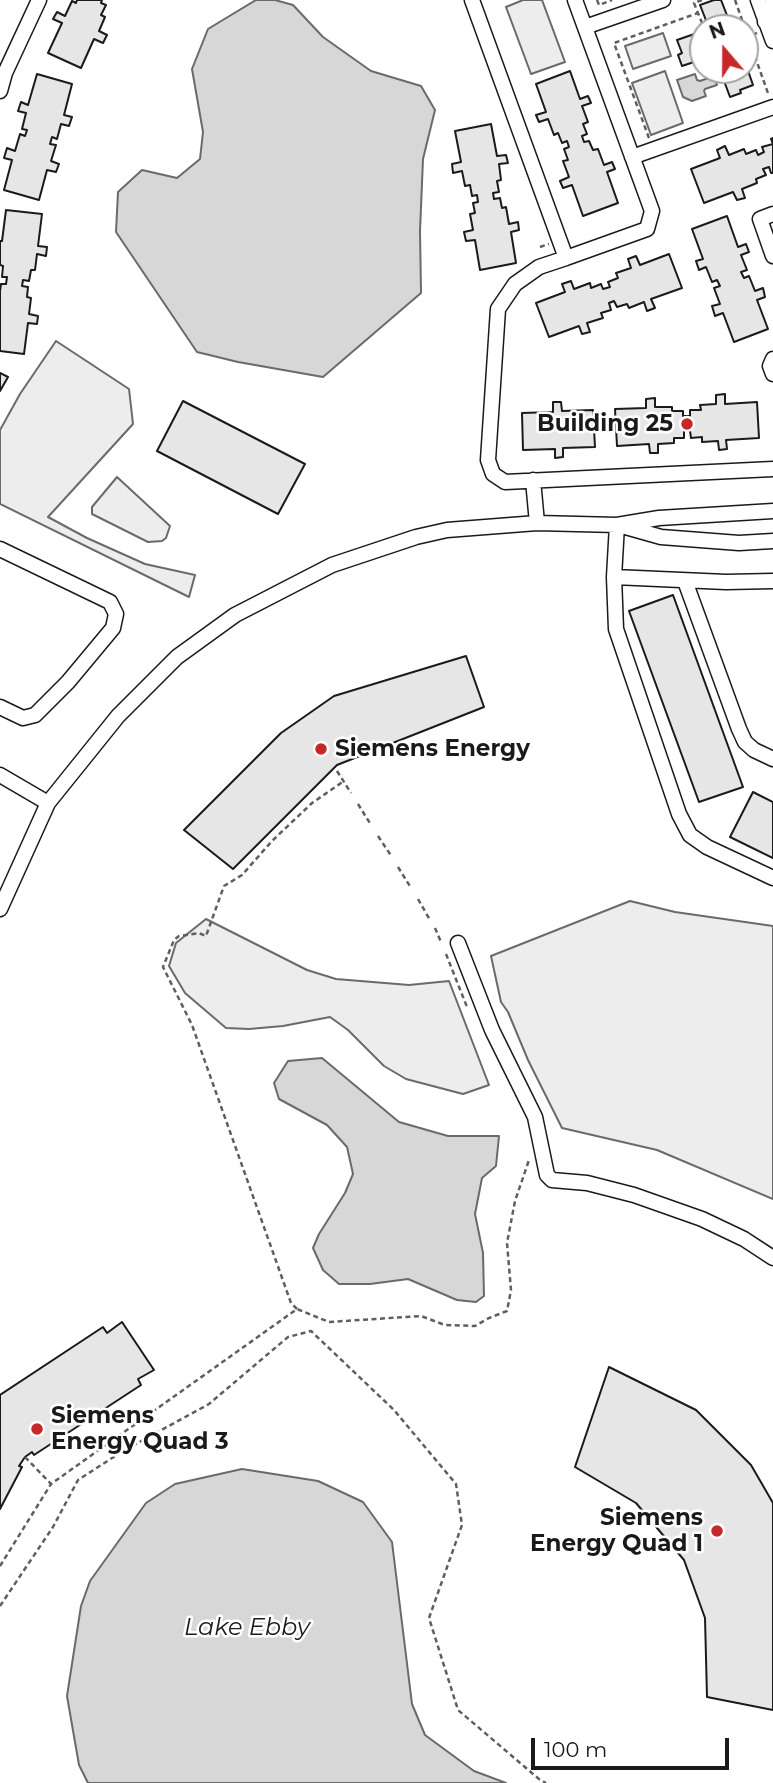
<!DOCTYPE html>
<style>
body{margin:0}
#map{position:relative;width:773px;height:1783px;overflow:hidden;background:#fff;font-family:Montserrat,sans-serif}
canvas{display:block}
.north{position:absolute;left:689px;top:14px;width:70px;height:70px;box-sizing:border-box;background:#fff;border:2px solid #a3a3a3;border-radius:50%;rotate:340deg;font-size:19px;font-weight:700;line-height:28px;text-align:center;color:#1a1a1a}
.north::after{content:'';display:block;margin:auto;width:24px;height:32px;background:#c62828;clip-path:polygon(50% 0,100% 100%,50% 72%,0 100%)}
.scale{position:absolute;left:531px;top:1738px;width:198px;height:32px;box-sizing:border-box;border:4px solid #1a1a1a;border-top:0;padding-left:9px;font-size:21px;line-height:24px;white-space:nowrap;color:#1a1a1a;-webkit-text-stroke:5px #fff;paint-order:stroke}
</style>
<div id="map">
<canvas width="773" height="1783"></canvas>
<div class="north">N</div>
<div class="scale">100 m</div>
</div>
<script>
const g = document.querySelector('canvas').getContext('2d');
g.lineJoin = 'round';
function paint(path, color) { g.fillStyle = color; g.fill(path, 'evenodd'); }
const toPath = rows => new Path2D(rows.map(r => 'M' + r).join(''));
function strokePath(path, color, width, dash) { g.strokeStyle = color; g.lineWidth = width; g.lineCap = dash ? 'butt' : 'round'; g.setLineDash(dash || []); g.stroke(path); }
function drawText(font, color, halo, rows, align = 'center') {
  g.font = font + ' Montserrat,sans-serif'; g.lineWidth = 5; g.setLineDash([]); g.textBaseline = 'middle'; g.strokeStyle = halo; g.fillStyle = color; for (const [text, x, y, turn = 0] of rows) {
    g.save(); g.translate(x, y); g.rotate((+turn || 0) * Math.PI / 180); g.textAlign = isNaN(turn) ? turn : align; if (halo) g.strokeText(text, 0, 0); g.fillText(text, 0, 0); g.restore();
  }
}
const built = toPath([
 [523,0,542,0,565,62,531,74,506,7,523,0],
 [663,33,671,56,633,69,625,46,663,33],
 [665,71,683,123,651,135,632,83,665,71],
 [56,341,129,389,133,424,48,517,87,538,145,564,195,575,189,597,0,504,0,430,20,394,56,341],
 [117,477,170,526,166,538,162,541,148,542,92,514,92,507,117,477],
 [630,901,675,912,773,926,773,1199,657,1150,562,1128,528,1060,508,1012,501,1002,491,956,630,901],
 [206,919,307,970,336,979,409,985,449,981,489,1085,463,1094,406,1079,384,1066,348,1030,330,1017,283,1026,249,1029,226,1028,185,993,169,966,176,943,206,919]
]);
const water = toPath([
 [256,0,275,0,293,5,323,37,371,71,421,86,435,110,423,159,420,231,421,293,323,377,238,362,197,352,116,232,118,192,142,170,177,178,200,159,203,132,192,69,208,29,256,0],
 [695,74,697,80,700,81,714,76,717,85,705,89,704,91,706,96,692,101,683,97,677,80,695,74],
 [322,1058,399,1122,448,1136,499,1136,496,1166,482,1178,475,1214,483,1253,484,1296,476,1302,457,1300,408,1279,370,1284,339,1284,323,1270,313,1248,319,1234,345,1193,353,1174,347,1147,327,1125,279,1099,274,1083,288,1061,322,1058],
 [242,1469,318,1481,363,1502,392,1542,412,1704,425,1735,474,1771,506,1783,88,1783,79,1765,67,1696,81,1606,90,1581,146,1503,175,1484,242,1469]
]);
const building = toPath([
 [77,0,102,0,101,3,106,5,101,15,105,17,99,31,107,35,103,43,94,39,81,68,48,53,62,23,53,19,57,12,65,16,72,1,76,3,77,0],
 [714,0,721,0,732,28,709,28,700,5,714,0],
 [703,31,703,59,682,66,678,55,682,53,677,40,703,31],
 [745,62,753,85,740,90,741,93,730,97,720,70,745,70,745,62],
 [570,71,580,99,588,96,591,103,582,106,588,122,583,124,587,134,582,136,584,142,589,141,593,150,598,149,604,165,612,162,615,169,607,172,618,203,583,216,572,185,563,188,560,181,569,177,563,161,568,160,564,149,569,147,567,141,562,143,558,133,554,135,548,119,539,122,536,115,546,112,536,84,570,71],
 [37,74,72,84,64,115,72,117,69,126,61,124,57,139,52,137,50,144,56,145,51,161,59,164,56,172,47,170,39,200,4,190,12,160,4,158,7,148,15,151,20,134,25,136,27,130,22,129,26,113,18,111,21,102,28,105,37,74],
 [491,124,497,156,506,155,508,163,499,164,501,180,497,181,499,192,493,193,494,199,500,198,502,208,506,207,509,224,518,222,519,230,511,232,516,263,480,270,475,240,466,241,464,232,473,230,470,214,475,213,473,203,478,202,477,195,472,196,470,185,465,186,462,171,453,173,452,164,461,162,455,131,491,124],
 [773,138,773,173,771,173,769,167,763,169,766,175,756,179,757,183,742,189,745,198,737,200,733,192,704,203,691,169,720,158,717,150,725,146,729,155,744,149,746,154,756,150,758,155,764,152,762,147,773,144,771,139,773,138],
 [6,210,42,214,38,246,47,247,46,256,37,254,35,270,31,270,29,281,23,280,22,286,28,287,27,297,31,298,29,314,38,316,37,324,28,323,24,354,0,351,0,291,1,284,6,284,7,277,2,277,3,266,0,265,0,241,2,241,6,210],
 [727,216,738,247,746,244,749,252,741,255,747,270,741,272,744,278,749,276,755,291,763,288,765,297,757,300,768,329,734,342,723,313,715,316,712,306,720,304,714,288,720,286,717,280,712,282,706,267,699,270,696,261,703,259,692,229,727,216],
 [669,254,682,288,651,299,655,308,647,311,644,302,629,308,627,304,617,307,614,301,609,303,611,310,601,313,603,318,587,323,590,332,582,334,579,326,549,337,536,303,565,292,562,284,571,281,574,289,590,283,591,288,601,284,603,289,610,287,608,282,618,278,616,273,631,268,628,259,636,256,640,265,669,254],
 [0,373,8,377,0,391,0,373],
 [725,394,725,404,757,402,759,438,726,440,727,449,719,450,718,441,702,442,702,437,691,438,690,431,684,431,684,438,674,438,674,443,658,444,658,453,650,453,649,444,617,446,615,409,646,408,646,399,655,398,655,407,672,407,672,411,683,411,683,416,690,416,690,410,701,410,700,405,716,404,716,395,725,394],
 [183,401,305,464,278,514,157,451,183,401],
 [553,402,561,402,562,411,593,410,595,447,563,448,563,457,555,458,555,449,523,450,522,413,553,412,553,402],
 [673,595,743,787,699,802,629,611,673,595],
 [466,656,484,707,337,765,233,869,184,830,281,733,334,696,466,656],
 [753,792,773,802,773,858,730,837,753,792],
 [122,1322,154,1370,138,1379,141,1385,34,1455,32,1452,25,1457,19,1466,22,1467,0,1509,0,1395,103,1327,107,1333,122,1322],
 [609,1367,696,1410,751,1465,773,1503,773,1710,707,1697,705,1618,684,1560,636,1503,575,1467,609,1367]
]);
const path = toPath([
 [597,0,599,5,612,0],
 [702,0,694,3,704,28],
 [735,0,769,96],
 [745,37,757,33],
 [649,138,614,43,698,13],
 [540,247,549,244],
 [337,771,351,793],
 [358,804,371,825],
 [378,836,392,857],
 [398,867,411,888],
 [418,899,430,920],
 [435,928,441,942],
 [446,954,467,1007],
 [297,1309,291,1303,192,1025,163,967,174,940,179,936,199,933,206,936,224,886,242,875,272,841,312,803,344,781],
 [25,1457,51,1484,297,1309,329,1322,421,1316,445,1325,475,1326,489,1318,507,1311,511,1290,507,1243,515,1201,529,1160],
 [0,1566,51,1484],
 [0,1606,53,1527,78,1480,123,1451,209,1404,288,1337,311,1331,394,1410,456,1484,462,1525,429,1618,458,1710,539,1779,546,1783]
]);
const minor = toPath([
 [472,0,566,258,647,229,652,211,575,0],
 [758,0,773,41],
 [765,22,773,0],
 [585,27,663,0],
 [0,91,5,73,39,0],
 [632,157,773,107],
 [773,214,760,219,773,256],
 [566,258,539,267,515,284,498,309,488,460,493,474,505,482,773,469],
 [773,359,770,366,773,374],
 [533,480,537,523],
 [617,525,614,577,616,629,679,814,690,835,707,847,773,878],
 [622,526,661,537,739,543,773,541],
 [0,549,110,602,116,614,113,628,68,682,35,715,23,718,0,707],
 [614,577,726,582,773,581],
 [685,581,739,729,745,742,754,750,773,759],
 [0,775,48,803],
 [0,909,48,803,118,716,177,657,235,615,332,565,416,537,447,530,537,523,617,525,659,518,773,511],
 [458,943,492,1030,535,1117,547,1175,552,1180,587,1183,634,1195,702,1219,744,1239,773,1258]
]);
const markers = [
 [687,424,7,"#c62828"],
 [321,749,7,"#c62828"],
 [37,1429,7,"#c62828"],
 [717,1531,7,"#c62828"]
];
const poiNames = [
 ["Building 25",673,424],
 ["Siemens Energy",335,749,"left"],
 ["Siemens",51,1416,"left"],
 ["Energy Quad 3",51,1442,"left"],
 ["Siemens",703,1518],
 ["Energy Quad 1",703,1544]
];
const waterNames = [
 ["Lake Ebby",247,1628]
];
paint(built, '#ededed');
strokePath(built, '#6a6a6a', 2);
paint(water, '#d7d7d7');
strokePath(water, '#6a6a6a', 2);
paint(building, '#e6e6e6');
strokePath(building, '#1a1a1a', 2);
strokePath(minor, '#1a1a1a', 17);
strokePath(path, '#5f5f5f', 2.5, [5, 3.5]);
strokePath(minor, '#fff', 14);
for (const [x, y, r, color] of markers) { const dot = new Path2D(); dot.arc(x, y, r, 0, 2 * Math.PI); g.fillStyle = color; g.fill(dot); strokePath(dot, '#fff', 2.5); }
drawText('bold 23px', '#1a1a1a', '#fff', poiNames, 'right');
drawText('italic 24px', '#1a1a1a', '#fff', waterNames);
</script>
